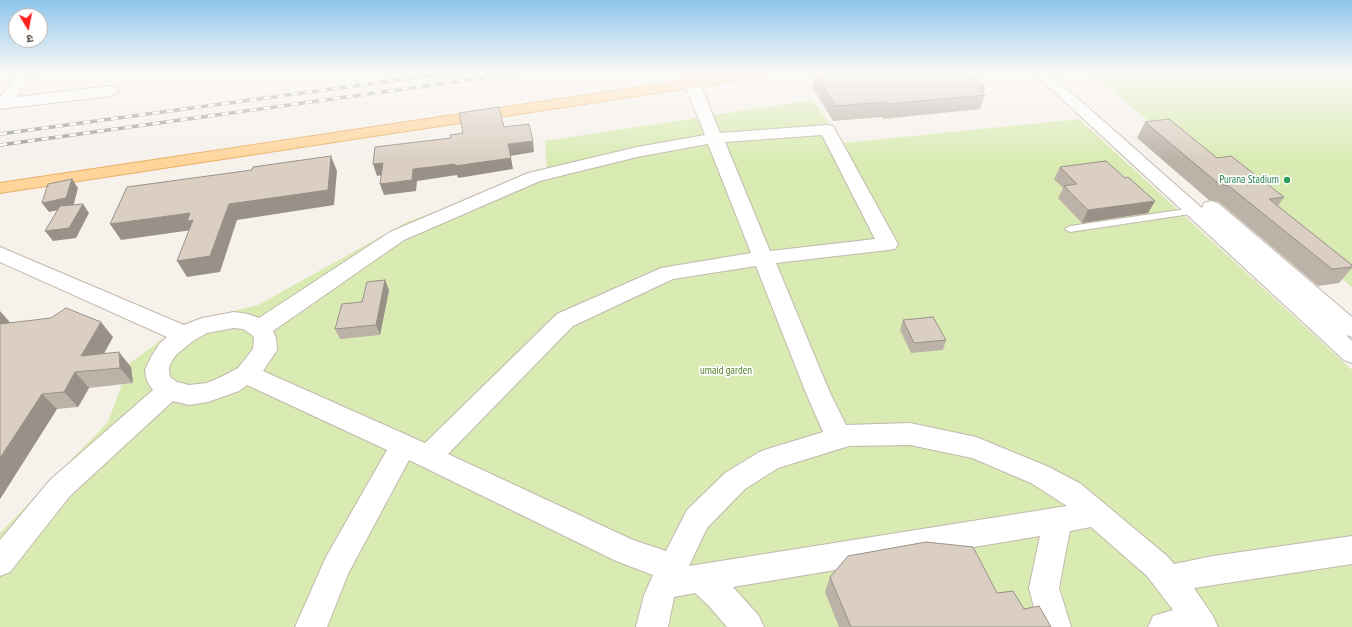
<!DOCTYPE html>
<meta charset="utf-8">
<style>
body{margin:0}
#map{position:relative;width:1352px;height:627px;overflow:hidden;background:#f6f1eb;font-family:"PT Sans Narrow","Noto Sans Devanagari",sans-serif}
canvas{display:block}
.north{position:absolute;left:8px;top:8px;width:40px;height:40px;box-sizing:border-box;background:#fff;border:1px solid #b7b3af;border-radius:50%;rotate:170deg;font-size:11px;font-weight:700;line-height:16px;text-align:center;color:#4b4138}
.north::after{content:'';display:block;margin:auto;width:14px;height:18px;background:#ff1d19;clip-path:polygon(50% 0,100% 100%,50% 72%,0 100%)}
</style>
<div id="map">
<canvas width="1352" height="627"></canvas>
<div class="north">उ</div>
</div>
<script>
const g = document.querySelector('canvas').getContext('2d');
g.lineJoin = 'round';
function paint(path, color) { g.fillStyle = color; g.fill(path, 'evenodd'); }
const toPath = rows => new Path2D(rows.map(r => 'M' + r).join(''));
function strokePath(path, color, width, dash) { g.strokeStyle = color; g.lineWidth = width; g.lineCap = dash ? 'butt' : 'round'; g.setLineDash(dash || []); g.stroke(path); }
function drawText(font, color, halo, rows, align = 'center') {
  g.font = font + ' "PT Sans Narrow",sans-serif'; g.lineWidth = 3.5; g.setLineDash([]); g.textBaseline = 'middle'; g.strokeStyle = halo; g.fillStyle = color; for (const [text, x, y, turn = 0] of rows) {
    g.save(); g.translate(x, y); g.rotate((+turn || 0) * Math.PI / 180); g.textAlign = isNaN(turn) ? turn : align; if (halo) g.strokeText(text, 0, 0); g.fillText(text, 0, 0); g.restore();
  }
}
const green = toPath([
 [1090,73,1352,73,1352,287],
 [812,100,844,143,1079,119,1352,370,1352,627,0,627,0,533,108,422,130,363,184,323,258,305,407,222,547,171,545,141]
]);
const lane = toPath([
 [1193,208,1197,209,1198,211,1197,213,1070,232,1065,229,1070,226,1193,208]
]);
const street = toPath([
 [19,73,34,73,16,97,111,86,116,88,119,91,116,94,111,96,0,109,0,97,19,73],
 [1034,73,1049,73,1202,208,1204,203,1211,201,1218,203,1352,317,1352,337,1346,335,1352,341,1352,363,1344,360,1034,73],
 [692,78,697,80,700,83,720,133,827,125,833,126,898,244,895,249,888,250,776,263,830,393,846,425,910,423,976,437,1049,467,1081,484,1167,556,1174,564,1213,556,1352,536,1352,564,1194,588,1213,616,1218,627,1148,627,1153,616,1173,610,1147,576,1091,527,1070,531,1066,550,1059,588,1071,627,1039,627,1029,588,1040,536,733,587,759,616,764,627,727,627,709,606,695,593,674,597,668,627,636,627,644,595,653,575,616,561,409,460,348,574,327,627,295,627,326,557,387,450,247,385,239,391,208,402,189,405,173,401,70,496,10,572,0,576,0,540,50,480,153,390,147,381,145,370,151,357,160,343,167,337,0,262,0,247,184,325,202,318,234,312,248,314,259,318,390,232,528,173,637,147,705,135,684,83,687,80,692,78],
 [822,135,875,239,770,251,725,142,822,135],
 [708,144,751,253,661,268,557,314,425,443,263,371,277,350,276,338,273,331,404,240,540,181,637,157,708,144],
 [756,266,806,393,823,432,761,451,725,473,687,510,666,551,633,540,448,454,573,326,673,279,756,266],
 [234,328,243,329,252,335,254,338,253,349,238,368,221,377,207,383,189,385,177,382,170,377,169,370,170,364,176,355,193,341,207,333,234,328],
 [910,445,972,458,1031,483,1067,506,689,566,707,528,745,489,778,468,849,446,910,445]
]);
const primary = toPath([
 [733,73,768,73,766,76,761,77,0,193,0,183,733,73]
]);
const rail = toPath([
 [0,134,450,73],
 [0,145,519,73]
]);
const wall = toPath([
 [815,73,985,87,983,93,985,95,980,109,883,119,882,117,833,121,813,88],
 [1145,122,1217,158,1284,197,1278,206,1352,265,1352,268,1339,283,1318,286,1219,202,1209,200,1137,138],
 [1060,167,1125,178,1155,201,1148,213,1082,223,1058,198,1063,188,1054,179],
 [385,280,389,290,380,335,340,339,335,329],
 [903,320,946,340,943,350,911,353,900,330],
 [10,323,113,337,104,354,131,367,133,383,89,388,78,407,57,409,0,499],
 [830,577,997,593,1051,627,839,627,825,592]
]);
const shadedWall = toPath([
 [533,141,534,152,510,156,508,144],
 [331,156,337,171,334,205,237,220,220,272,187,277,177,261,229,204],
 [511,158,513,169,458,178,457,175,417,181,416,191,384,195,380,184,413,169,455,164],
 [383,163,387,174,377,176,373,164],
 [72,179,78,188,73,207,49,212,42,203],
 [1155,201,1148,213,1082,223,1088,210],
 [83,204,89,213,76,238,53,241,45,231],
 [190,213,199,229,121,240,110,224],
 [385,280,389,290,380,335,376,325],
 [0,311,14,327,0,334],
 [101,322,113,337,94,371,81,356],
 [119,352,131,367,133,383,120,368],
 [75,372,89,388,78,407,64,392],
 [42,394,57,409,0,499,0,458]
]);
const building = toPath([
 [815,73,971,73,985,87,978,88,985,95,887,104,885,102,836,106,815,73],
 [499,107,504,127,529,124,533,141,508,144,511,158,455,166,455,164,413,169,412,180,380,184,383,163,373,164,375,147,451,138,450,135,463,133,459,113,499,107],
 [1169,119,1217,158,1231,156,1284,197,1269,199,1352,265,1352,267,1332,269,1229,186,1219,184,1145,122,1169,119],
 [331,156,328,190,229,204,210,256,177,261,193,220,187,221,190,213,110,224,127,187,252,170,253,167,331,156],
 [1106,161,1125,178,1128,177,1155,201,1088,210,1064,186,1077,184,1060,167,1106,161],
 [72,179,66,198,42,203,48,184,72,179],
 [83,204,69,228,45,231,60,206,83,204],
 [385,280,376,325,335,329,342,304,362,302,367,282,385,280],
 [66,308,101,322,81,356,119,352,120,368,75,372,64,392,42,394,0,458,0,324,51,318,66,308],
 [933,317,946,340,914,343,903,320,933,317],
 [926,542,973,547,997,593,1013,591,1024,609,1039,606,1051,627,851,627,830,577,848,556,926,542]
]);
const markers = [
 [1287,180,4,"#2e9e5b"]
];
const leisureNames = [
 ["Purana Stadium",1279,180]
];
const parkNames = [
 ["umaid garden",726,371]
];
paint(green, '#d9ebb3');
strokePath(lane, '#c2b8ad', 2);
strokePath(street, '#c2b8ad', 2);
strokePath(primary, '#e9b067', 2);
paint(lane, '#fff');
paint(street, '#fff');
paint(primary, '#ffd59b');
strokePath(rail, '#9a9a9a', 3.5);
strokePath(rail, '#fff', 2.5, [7]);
paint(wall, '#bcb2a8');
paint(shadedWall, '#999188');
paint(building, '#dbcfc3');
strokePath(building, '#999188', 1);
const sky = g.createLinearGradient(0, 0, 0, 161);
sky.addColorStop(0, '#8ec5ed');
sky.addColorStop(0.45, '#fbf9f6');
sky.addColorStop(1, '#fbf9f600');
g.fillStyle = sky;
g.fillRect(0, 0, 1352, 161);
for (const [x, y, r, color] of markers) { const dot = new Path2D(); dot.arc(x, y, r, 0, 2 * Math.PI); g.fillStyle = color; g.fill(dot); strokePath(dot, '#fff', 1.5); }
drawText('11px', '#27864d', '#fff', leisureNames, 'right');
drawText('11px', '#558028', '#fff', parkNames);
</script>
